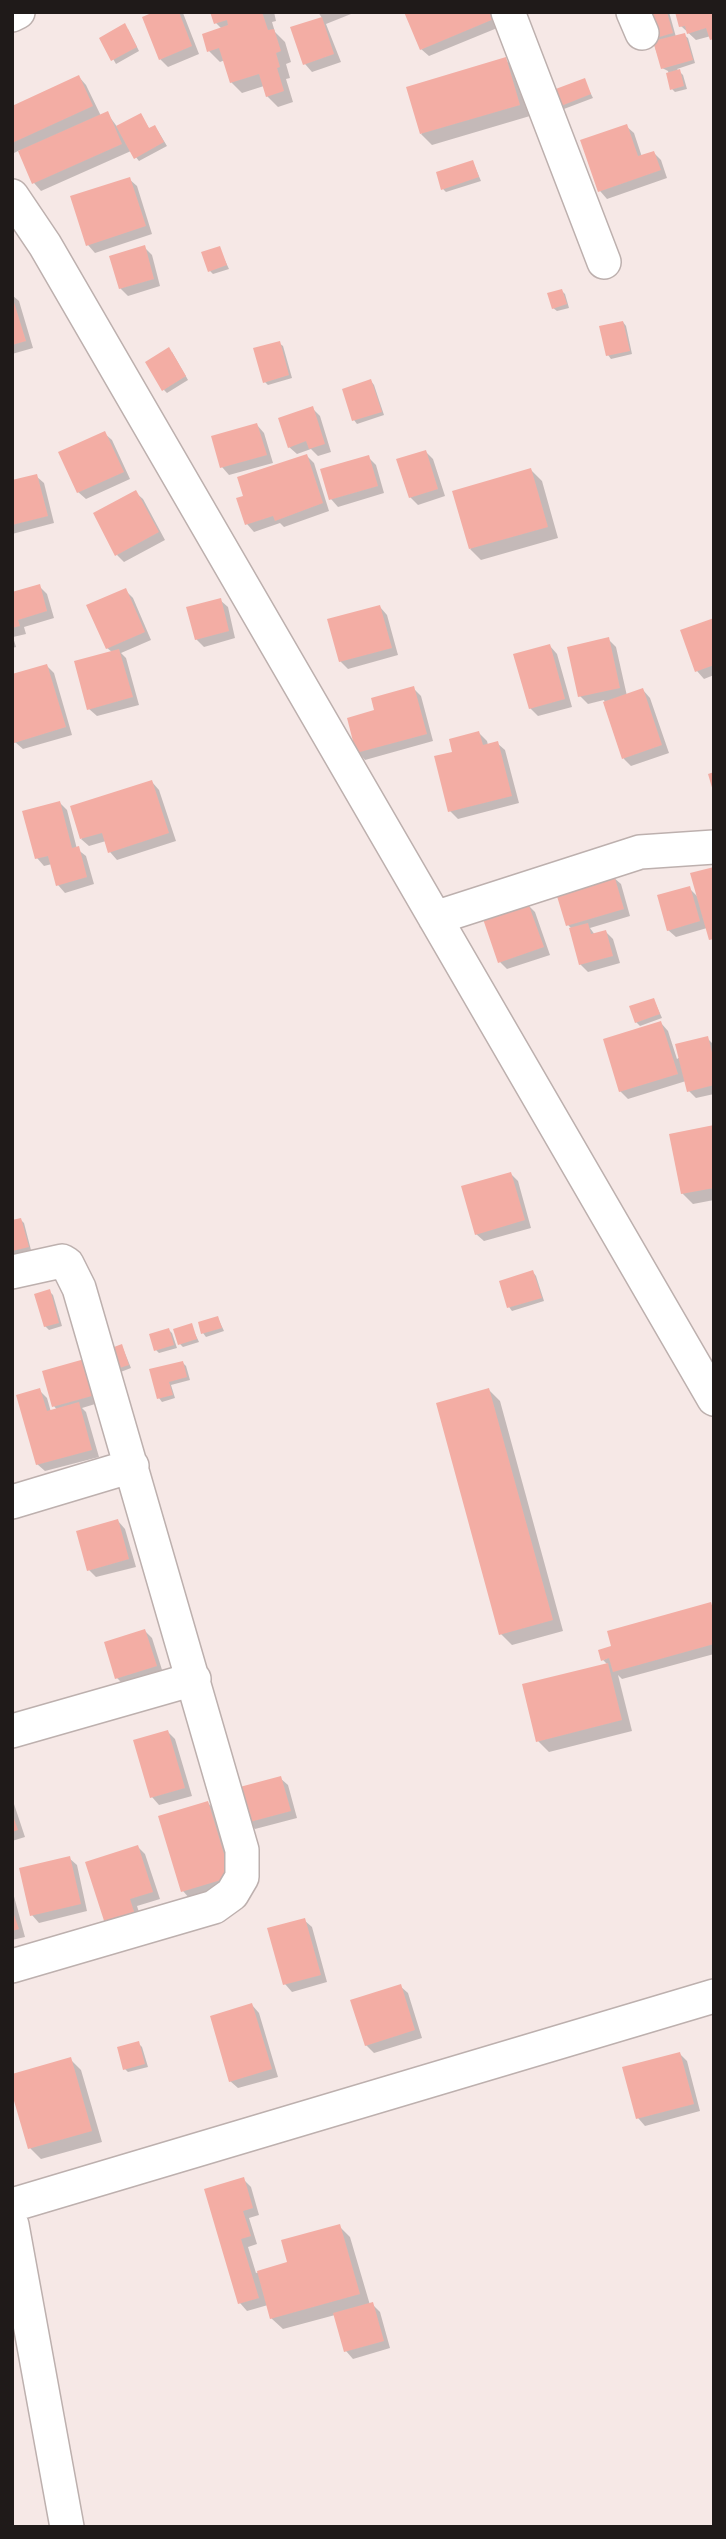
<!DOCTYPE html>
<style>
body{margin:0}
#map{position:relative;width:726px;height:2539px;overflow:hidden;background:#f6e8e6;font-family:Montserrat,sans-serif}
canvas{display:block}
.frame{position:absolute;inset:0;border:14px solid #1f1a19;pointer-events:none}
</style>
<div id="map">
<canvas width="726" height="2539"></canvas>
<div class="frame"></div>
</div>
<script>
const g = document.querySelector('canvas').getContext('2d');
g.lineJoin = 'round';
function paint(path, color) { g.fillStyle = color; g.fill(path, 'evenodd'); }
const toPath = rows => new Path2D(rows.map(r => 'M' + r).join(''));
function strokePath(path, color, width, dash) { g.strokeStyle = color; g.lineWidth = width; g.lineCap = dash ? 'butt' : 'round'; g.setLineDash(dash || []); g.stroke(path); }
const shadow = toPath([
 [158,12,183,13,199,54,168,67,160,59],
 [212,12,274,12,276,21,272,22,275,32,285,42,291,62,286,64,290,78,286,79,293,102,278,107,267,96,264,86,242,93,231,82,225,60,220,62,209,51,222,29,216,23],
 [318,12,356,12,326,24,341,62,312,72,305,64,322,18],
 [502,12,507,24,429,56,421,49],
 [643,12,669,12,676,37,684,35,688,38,695,63,677,69,683,75,687,89,675,92,672,89,668,71,662,68],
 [714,12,714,41,711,36,696,40,681,26],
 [128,29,139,51,116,64,101,38],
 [505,59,516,70,530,116,432,145,421,134],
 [79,77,86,85,101,116,107,113,118,128,141,115,150,130,155,128,158,131,167,146,139,161,131,151,41,191,34,183,20,150,14,153,12,152,12,108],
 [584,80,593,98,556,112],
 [626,126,634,133,642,157,654,153,661,160,667,178,607,199,600,191,582,141],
 [473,162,481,181,446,192,443,189],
 [129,179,137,186,152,234,95,253,88,245],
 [144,247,152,255,160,286,128,296,120,288],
 [219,248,229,269,213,274,210,271],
 [562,291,565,294,569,308,557,311,553,308],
 [12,295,19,301,33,348,12,354],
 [623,322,626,326,632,354,611,359,608,355],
 [279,343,283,346,292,378,268,385,265,382],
 [172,352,188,380,167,393,164,390],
 [371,381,374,385,384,415,357,424,354,420],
 [312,408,320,416,331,452,318,456,311,449,297,454,289,447],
 [257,425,264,433,273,463,229,475,222,467],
 [104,433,112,440,130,479,86,499,78,492],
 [426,452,433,459,445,496,418,505,410,497],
 [307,456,314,463,329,511,284,527,280,523,254,532,247,524,246,497],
 [368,457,376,465,384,493,338,507,331,499],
 [531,470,542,481,558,538,481,560,470,549],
 [36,476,44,483,54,523,12,534,12,482],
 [135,492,143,499,165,540,124,562,117,555],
 [39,586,47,594,54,618,24,627,26,634,13,637,16,647,12,648,12,593],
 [125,590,133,598,151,640,121,653,126,658,139,705,97,716,89,709,112,652,107,648],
 [220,600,228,607,235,638,204,647,196,639],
 [380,607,387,615,398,655,348,669,340,661],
 [714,620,714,675,704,679,697,671],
 [608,639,616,647,627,696,643,690,650,698,669,753,631,766,624,759,604,700,588,704,580,696],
 [550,646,557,654,572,707,538,716,530,708],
 [47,666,54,673,72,735,23,749,15,742,12,731,12,676],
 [413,688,421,696,433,741,365,760,358,752,377,711],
 [479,733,487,741,488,745,497,743,505,750,519,803,458,819,450,811,454,753],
 [152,782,159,790,176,841,117,860,110,852,106,841,89,846,81,839],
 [59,802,67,810,77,849,86,856,94,884,65,893,58,885,52,864,44,866,37,858],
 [714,869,714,943,707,928,676,937,668,930,689,888,698,897],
 [613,877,621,884,630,916,590,928,595,935,606,932,613,939,620,963,588,972,580,964,571,928,568,925],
 [528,905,535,912,550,955,507,969,500,962],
 [654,1000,662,1018,640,1026,636,1022],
 [661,1023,668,1031,677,1059,707,1038,714,1045,714,1094,696,1098,689,1091,686,1081,628,1099,620,1091],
 [714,1127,714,1200,693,1204,682,1193],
 [511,1174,518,1181,531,1228,484,1241,476,1234],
 [21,1220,24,1223,31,1250,12,1255,12,1222],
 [533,1272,536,1276,544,1301,512,1311,509,1307],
 [49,1291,53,1295,62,1326,49,1330,45,1326],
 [218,1318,224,1331,206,1337,203,1333],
 [191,1325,199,1342,183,1347,180,1344],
 [169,1330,172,1333,177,1348,159,1353,156,1350],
 [122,1346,131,1368,118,1373],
 [183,1363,186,1366,190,1380,171,1385,175,1398,162,1402,159,1398,152,1371],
 [44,1372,105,1401,82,1408,86,1412,99,1457,45,1471,37,1464,39,1390,47,1398,51,1412,57,1410,54,1406],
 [489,1390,500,1401,563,1631,512,1645,501,1634],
 [118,1521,125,1529,136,1567,96,1577,89,1570],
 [710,1604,714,1608,714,1654,622,1679,618,1675,632,1731,549,1752,538,1741,607,1664,603,1660],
 [145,1631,152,1638,163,1673,125,1686,117,1678],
 [168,1732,175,1739,192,1796,159,1805,152,1797],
 [280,1778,288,1785,297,1818,255,1829,247,1822],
 [12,1798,25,1837,12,1841],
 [208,1803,215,1810,238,1885,190,1899,183,1891],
 [138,1847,145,1854,160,1899,137,1906,144,1928,109,1929],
 [69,1858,77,1865,87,1911,39,1923,32,1915],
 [12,1889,25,1937,12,1940],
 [304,1920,312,1927,327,1982,292,1992,285,1984],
 [400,1986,408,1993,422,2038,374,2053,366,2045],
 [252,2005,259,2013,278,2077,238,2088,230,2081],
 [138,2043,142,2047,148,2067,128,2072,125,2069],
 [680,2054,687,2061,700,2111,645,2126,638,2118],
 [70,2059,81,2070,102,2142,41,2159,30,2148],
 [243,2179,251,2187,259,2215,249,2218,257,2244,248,2247,256,2273,289,2263,339,2226,350,2237,370,2305,372,2304,380,2312,390,2348,353,2359,346,2351,335,2315,283,2329,271,2318,268,2305,247,2311,240,2303,206,2191]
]);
const building = toPath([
 [154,12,179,12,192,46,159,60,142,17],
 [210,12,262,12,268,30,274,29,281,51,276,53,280,67,277,68,284,91,266,97,259,74,230,83,219,48,207,52,202,34,228,25,227,20,214,24],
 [404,12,499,12,501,16,420,50],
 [641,12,667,12,673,33,649,40],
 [675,12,714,12,714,39,710,40,706,28,687,34,685,26,679,27],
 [322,17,334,54,303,65,290,27],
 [125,23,137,47,111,61,99,38],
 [685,33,693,60,661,69,653,41],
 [506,57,520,105,420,134,406,87],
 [680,69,684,86,670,90,666,73],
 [79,75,93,106,12,143,12,106],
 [585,78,591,94,551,110,545,93],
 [108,111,122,144,32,184,18,151],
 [141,113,149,128,155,125,164,142,134,159,116,126],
 [627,124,638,156,654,151,661,170,598,192,580,140],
 [473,160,479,177,441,190,436,172],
 [130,177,146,226,86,246,70,196],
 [145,245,154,279,119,289,109,256],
 [220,246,227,265,208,272,201,252],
 [562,289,567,304,552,309,547,293],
 [12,296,26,341,12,345],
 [623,321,630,351,606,356,599,326],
 [280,341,289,375,263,383,253,348],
 [169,347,186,376,162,391,145,362],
 [371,379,382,412,352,421,342,389],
 [313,406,325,444,309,449,306,441,288,448,278,418],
 [257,423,267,455,220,468,211,436],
 [105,431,124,472,77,493,58,452],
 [426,450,438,489,409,498,396,459],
 [307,454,323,503,275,521,273,516,245,525,236,498,243,496,237,477],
 [369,455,378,486,329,500,320,469],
 [531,468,548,527,469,549,452,491],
 [37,474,48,516,12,525,12,480],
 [136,490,159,532,115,556,93,513],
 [40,584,47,611,18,620,20,626,12,628,12,592],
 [126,588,145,632,106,649,86,605],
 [221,598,229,631,195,640,186,607],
 [380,605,392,648,339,662,327,619],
 [714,618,714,665,695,672,680,630],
 [609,637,620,688,578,697,567,647],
 [550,644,565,699,529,709,513,654],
 [119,649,133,697,87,710,74,661],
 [47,664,66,727,14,743,12,674],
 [414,686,427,734,356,753,347,718,374,710,371,698],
 [643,688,662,745,622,759,603,702],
 [479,731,483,745,498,741,512,796,448,812,434,756,452,752,449,739],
 [714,772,714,791,713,791,708,774],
 [152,780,169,833,108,853,102,833,80,839,70,806],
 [60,801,72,848,79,846,87,877,56,886,48,856,35,859,22,811],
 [714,867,714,939,709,940,690,873],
 [614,875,624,909,566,926,556,893],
 [690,886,700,921,667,931,657,895],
 [528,903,544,947,498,963,483,919],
 [588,923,591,934,606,930,613,956,579,965,569,928],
 [654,998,660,1014,635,1023,629,1006],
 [661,1021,678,1074,619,1092,603,1039],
 [708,1036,714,1061,714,1085,687,1092,675,1044],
 [714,1125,714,1188,681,1194,669,1134],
 [511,1172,525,1220,475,1235,461,1186],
 [21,1218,29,1247,12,1251,12,1220],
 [533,1270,542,1298,507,1308,499,1281],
 [50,1289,59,1323,44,1327,34,1294],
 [218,1316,222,1328,201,1334,198,1322],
 [192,1323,197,1339,178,1345,173,1329],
 [169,1328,174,1345,154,1351,149,1334],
 [122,1344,129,1365,113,1370,106,1350],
 [88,1358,99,1394,52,1407,42,1371],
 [183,1361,187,1377,169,1382,173,1395,157,1399,149,1369],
 [40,1388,47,1411,79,1402,92,1450,36,1465,16,1395],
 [489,1388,553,1620,499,1635,436,1403],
 [118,1519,129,1559,87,1571,76,1531],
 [711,1602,714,1613,714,1644,613,1672,609,1658,601,1661,598,1650,611,1646,607,1631],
 [145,1629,157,1666,115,1679,104,1642],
 [608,1663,622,1720,536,1742,522,1684],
 [168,1730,185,1788,150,1798,133,1740],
 [281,1776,291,1811,246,1823,236,1788],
 [208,1801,231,1877,181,1892,158,1816],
 [12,1813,18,1830,12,1832],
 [138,1845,153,1892,130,1899,137,1921,107,1930,85,1862],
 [70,1856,81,1904,30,1916,19,1868],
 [12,1909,19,1929,12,1931],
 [305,1918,321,1975,283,1985,267,1928],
 [401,1984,415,2030,365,2046,350,2000],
 [252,2003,272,2069,229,2082,210,2016],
 [139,2041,145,2064,123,2070,117,2047],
 [680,2052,694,2104,636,2119,622,2067],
 [71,2057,92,2131,28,2149,12,2094,12,2074],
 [244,2177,253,2208,243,2211,251,2236,241,2239,259,2298,238,2304,204,2189],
 [340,2224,360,2294,270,2319,257,2271,287,2262,281,2240],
 [373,2302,384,2341,344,2352,333,2313]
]);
const minor = toPath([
 [508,12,604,262],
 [633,12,642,33],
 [12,15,18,12],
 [12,196,45,245,714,1399],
 [435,918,640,852,714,847],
 [12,1272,62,1261,67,1264,79,1288,242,1850,242,1877,232,1894,214,1907,12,1966],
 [12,1502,132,1466],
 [12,1731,194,1679],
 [12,2205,714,1996],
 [12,2225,67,2527]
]);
paint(shadow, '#0003');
paint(building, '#f3ada4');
strokePath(minor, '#bdb0ae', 36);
strokePath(minor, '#fff', 33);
</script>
